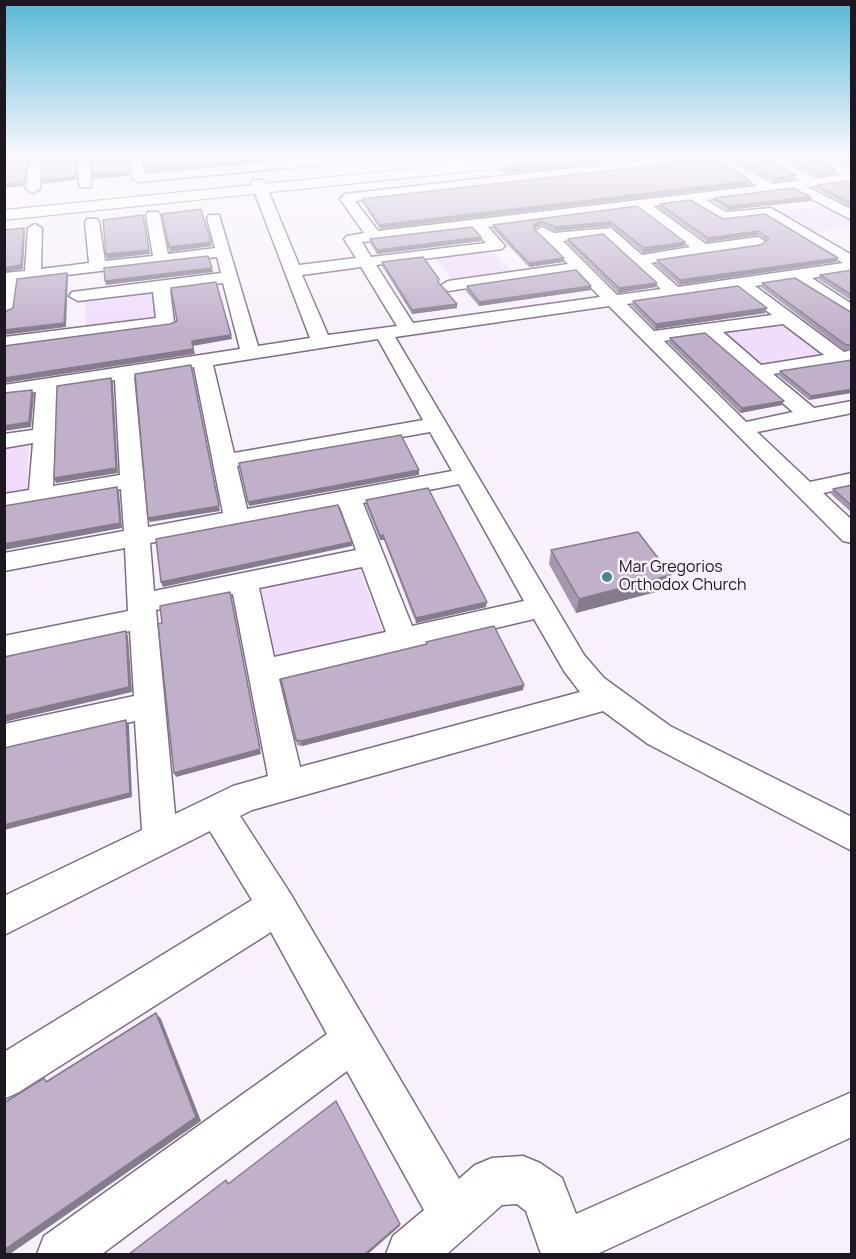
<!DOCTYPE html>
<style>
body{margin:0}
#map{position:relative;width:856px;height:1259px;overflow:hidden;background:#f8f1fc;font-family:Manrope,sans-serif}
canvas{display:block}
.frame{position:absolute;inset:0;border:6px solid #1d1721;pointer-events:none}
</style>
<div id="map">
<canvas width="856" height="1259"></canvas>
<div class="frame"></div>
</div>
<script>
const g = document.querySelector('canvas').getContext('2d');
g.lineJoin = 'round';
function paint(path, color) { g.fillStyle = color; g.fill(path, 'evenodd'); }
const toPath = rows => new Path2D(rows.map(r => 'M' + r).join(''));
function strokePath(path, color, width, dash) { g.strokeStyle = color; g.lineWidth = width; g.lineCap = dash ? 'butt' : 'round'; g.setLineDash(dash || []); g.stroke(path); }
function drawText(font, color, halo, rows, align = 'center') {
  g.font = font + ' Manrope,sans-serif'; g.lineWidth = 5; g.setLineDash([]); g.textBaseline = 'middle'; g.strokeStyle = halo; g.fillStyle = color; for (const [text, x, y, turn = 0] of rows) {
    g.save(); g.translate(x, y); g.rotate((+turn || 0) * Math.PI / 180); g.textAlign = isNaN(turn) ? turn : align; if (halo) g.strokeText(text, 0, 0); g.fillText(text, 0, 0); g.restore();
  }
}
const green = toPath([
 [823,206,851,221,851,227,812,232,778,212],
 [490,249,513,273,454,281,434,257],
 [151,291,156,319,86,329,85,300],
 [781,323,825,355,763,366,722,333],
 [29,440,27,489,5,493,5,444],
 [358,565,384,635,277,661,258,586]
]);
const street = toPath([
 [30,159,42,159,40,189,33,193,26,189,30,159],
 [78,159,90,159,91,187,81,187,79,184,78,159],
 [130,159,142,159,145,174,303,159,345,159,339,163,139,182,132,178,130,159],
 [421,159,434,159,444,170,438,174,433,173,421,159],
 [653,159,689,159,683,163,355,201,378,231,757,186,712,159,727,159,773,184,800,180,764,159,779,159,816,178,842,175,811,159,826,159,852,170,852,182,808,187,852,210,852,220,792,189,706,200,726,212,771,208,852,255,852,272,812,278,852,304,852,317,794,280,755,286,844,352,852,350,852,362,773,374,814,408,852,401,852,413,757,432,810,482,852,473,852,487,823,493,852,520,852,543,843,541,609,306,395,337,584,655,604,678,670,726,852,817,852,851,648,744,603,711,252,810,240,816,290,893,459,1179,475,1165,492,1158,523,1156,540,1163,562,1178,576,1214,852,1092,852,1137,597,1254,541,1254,526,1211,517,1204,502,1205,447,1254,386,1254,393,1236,424,1210,347,1071,102,1254,37,1254,44,1236,327,1034,271,932,19,1092,4,1099,4,1052,252,900,210,831,4,935,4,896,142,830,135,721,4,751,4,724,134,696,130,631,4,658,4,636,128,611,125,548,4,571,4,553,124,531,121,489,4,510,4,494,29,490,33,443,4,448,4,434,33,430,36,392,4,397,4,385,240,349,223,283,170,290,174,322,171,326,4,349,4,337,156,318,153,292,78,301,69,296,72,292,221,273,217,257,17,281,13,312,4,317,4,273,25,271,28,228,35,224,42,228,41,269,89,263,85,222,87,219,97,219,99,222,105,261,153,256,146,215,148,212,158,212,160,215,168,254,215,248,207,218,209,215,219,215,258,346,310,338,251,183,253,180,263,180,265,183,299,265,356,258,344,239,347,236,364,233,340,199,345,194,653,159],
 [690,202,723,221,764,216,843,263,678,287,651,263,758,247,766,242,758,237,706,244,653,206,690,202],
 [637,208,690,247,642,255,611,228,554,233,542,227,535,231,568,264,448,281,440,286,448,291,576,272,600,297,413,323,376,265,502,249,505,246,488,227,637,208],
 [473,229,486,243,371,257,362,242,473,229],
 [603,236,632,263,661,289,617,295,563,241,603,236],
 [361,267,397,326,328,335,302,275,361,267],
 [737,288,772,315,654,331,627,304,737,288],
 [783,324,824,355,761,365,723,332,783,324],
 [704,335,793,412,746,422,664,341,704,335],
 [378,339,423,420,234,453,213,365,378,339],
 [194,367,223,513,148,527,134,377,194,367],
 [115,380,120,475,53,486,57,389,115,380],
 [430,432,452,471,247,509,237,466,430,432],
 [459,484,524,601,412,626,363,503,459,484],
 [340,507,356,550,154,591,150,543,340,507],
 [362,567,386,632,274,657,259,588,362,567],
 [233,594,268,776,233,786,175,814,156,610,233,594],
 [534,619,564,671,580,692,300,767,279,679,534,619]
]);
const secondary = toPath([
 [510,159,556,159,549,163,4,220,4,210,510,159]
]);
const wall = toPath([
 [731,159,766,159,793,179,773,182],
 [783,159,814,159,836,170,834,174,816,176],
 [831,159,852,159,852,167],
 [550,162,599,163,504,174,500,170,500,167],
 [852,180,852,209,816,188,817,185],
 [751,181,750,185,380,229,362,202,362,199],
 [714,198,810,201,727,210,713,201],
 [660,204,723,219,765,214,836,262,679,285,656,265,657,260,760,245,766,241,758,235,707,242,659,208],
 [637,206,684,246,643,253,611,226,554,231,541,225,534,229,564,258,563,262,529,267,493,229,493,225],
 [481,237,481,241,377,254,370,243,370,239],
 [568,239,657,283,656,287,618,293,568,243],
 [382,262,439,284,457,308,412,314,382,266],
 [852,270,852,301,818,279,820,275],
 [762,283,852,313,852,350,844,350,761,287],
 [467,286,591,286,591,290,479,306,466,291],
 [633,301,767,308,765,313,655,329,632,306],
 [670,338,782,405,740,413,669,343],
 [852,360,809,400,778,375,780,371],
 [852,485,852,513,831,494,833,489],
 [366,500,486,607,416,623,384,540,380,540,366,505],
 [551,550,671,575,667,589,576,613,549,564],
 [426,642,523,690,302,746,297,745,281,679,426,644]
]);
const shadedWall = toPath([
 [28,159,30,159,24,186,4,188,4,184],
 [75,159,76,159,77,180,43,184,41,180],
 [127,159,128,159,129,176,93,179,92,175],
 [258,159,302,159,147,172,146,168],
 [599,159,599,163,504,174,504,170],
 [836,170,834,174,816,176,818,172],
 [795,175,793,179,773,182,775,178],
 [751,181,750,185,380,229,379,225],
 [811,197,810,201,727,210,728,206],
 [144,219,150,254,107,259,106,254],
 [541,221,541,225,534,229,534,225],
 [611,222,611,226,554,231,555,227],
 [24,228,25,232,23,269,4,272,4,268],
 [759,231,758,235,707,242,708,238],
 [481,237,481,241,377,254,377,250],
 [211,242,212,246,170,252,169,247],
 [685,242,684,246,643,253,644,248],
 [564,258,563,262,529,267,529,263],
 [838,258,836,262,679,285,680,280],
 [212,268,213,272,106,285,105,281],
 [67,273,68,277,66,327,4,335,4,330],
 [657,283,656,287,618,293,619,288],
 [591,286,591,290,479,306,479,302],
 [457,304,457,308,412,314,412,310],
 [767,308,765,313,655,329,656,324],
 [231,335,232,339,193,346,195,354,4,383,4,378,192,341],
 [192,370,220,511,150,522,148,518],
 [111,378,113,383,118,473,56,483,54,478],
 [852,389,852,393,809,400,811,396],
 [32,390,34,395,31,427,4,431,4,426],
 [784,401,782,405,740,413,742,408],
 [419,470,419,475,249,506,248,502],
 [117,487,119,492,122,528,4,550,4,544],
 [383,535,384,540,380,540,380,536],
 [352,542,352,546,163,587,161,582],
 [671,575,667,589,576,613,579,599],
 [231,597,261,754,176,777,174,773],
 [487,602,486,607,416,623,416,618],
 [126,631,128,636,132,692,4,722,4,716],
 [524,685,523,690,302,746,301,741],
 [126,720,129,725,132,797,4,830,4,825],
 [156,1013,161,1019,201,1121,10,1254,4,1254,4,1250],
 [400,1224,400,1226,368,1254,365,1254]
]);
const building = toPath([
 [4,159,28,159,23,183,4,184,4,159],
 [42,159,75,159,75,177,41,180,42,159],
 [91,159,127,159,129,172,92,175,91,159],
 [144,159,258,159,146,168,144,159],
 [555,159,599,159,504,170,500,167,550,162,555,159],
 [689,159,716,159,751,181,379,225,362,199,684,162,689,159],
 [738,159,766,159,795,175,775,178,738,159],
 [791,159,814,159,836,170,818,172,791,159],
 [841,159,852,159,852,163,841,159],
 [852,180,852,204,817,185,852,180],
 [793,188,811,197,728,206,714,198,793,188],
 [690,200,723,219,765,214,838,258,680,280,657,260,760,245,769,239,759,231,708,238,660,204,690,200],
 [637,206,685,242,644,248,611,222,555,227,541,221,534,225,534,229,564,258,529,263,493,225,637,206],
 [201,209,211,242,169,247,162,214,201,209],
 [143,215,149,250,106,254,103,220,143,215],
 [472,227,481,237,377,250,370,239,472,227],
 [24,228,21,265,4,268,4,230,24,228],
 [603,234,657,283,619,288,568,239,603,234],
 [208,256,212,268,105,281,104,268,208,256],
 [423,257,439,279,438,282,457,304,412,310,382,262,423,257],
 [576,270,591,286,479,302,467,286,576,270],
 [852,270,852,295,820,275,852,270],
 [67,273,64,323,4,330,4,312,13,308,17,279,67,273],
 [795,278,852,313,852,345,846,345,762,283,795,278],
 [216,282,231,335,192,341,193,349,4,378,4,346,170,324,177,321,171,288,216,282],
 [738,286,767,308,656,324,633,301,738,286],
 [705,333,784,401,742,408,670,338,705,333],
 [852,360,852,389,811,396,780,371,852,360],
 [191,365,219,506,148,518,135,374,191,365],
 [111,378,116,468,54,478,57,386,111,378],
 [32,390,29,422,4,426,4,393,32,390],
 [401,435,419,470,248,502,239,463,401,435],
 [852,485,852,506,833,489,852,485],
 [117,487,120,523,4,544,4,506,117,487],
 [428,488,487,602,416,618,383,535,380,536,366,500,428,488],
 [338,505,352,542,161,582,156,539,338,505],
 [638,532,671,575,579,599,551,550,638,532],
 [230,592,260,749,174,773,158,624,162,623,160,606,230,592],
 [494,626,524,685,301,741,296,740,281,679,427,644,426,642,494,626],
 [126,631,129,687,4,716,4,657,126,631],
 [126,720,130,793,4,825,4,748,126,720],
 [156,1013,196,1117,4,1250,4,1103,44,1078,46,1082,156,1013],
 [336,1101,400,1224,365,1254,129,1254,226,1180,228,1184,336,1101]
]);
const markers = [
 [607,577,6,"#438a88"]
];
const poiNames = [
 ["Mar Gregorios",619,568],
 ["Orthodox Church",619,586]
];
paint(green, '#efddfb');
strokePath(street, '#7c6d85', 3);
strokePath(secondary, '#7c6d85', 2);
paint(street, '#fff');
paint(secondary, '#fff');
paint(wall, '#a597ae');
paint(shadedWall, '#867b8d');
paint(building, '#c0b0ca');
strokePath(building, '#867b8d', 1.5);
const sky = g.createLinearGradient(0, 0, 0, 335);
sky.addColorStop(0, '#56b8d6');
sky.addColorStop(0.47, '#fcf9fe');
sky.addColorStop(1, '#fcf9fe00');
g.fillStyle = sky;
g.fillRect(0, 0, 856, 335);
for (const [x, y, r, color] of markers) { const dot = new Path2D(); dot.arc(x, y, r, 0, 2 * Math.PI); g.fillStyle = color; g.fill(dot); strokePath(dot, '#f8f1fc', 2); }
drawText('16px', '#1d1721', '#f8f1fc', poiNames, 'left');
</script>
